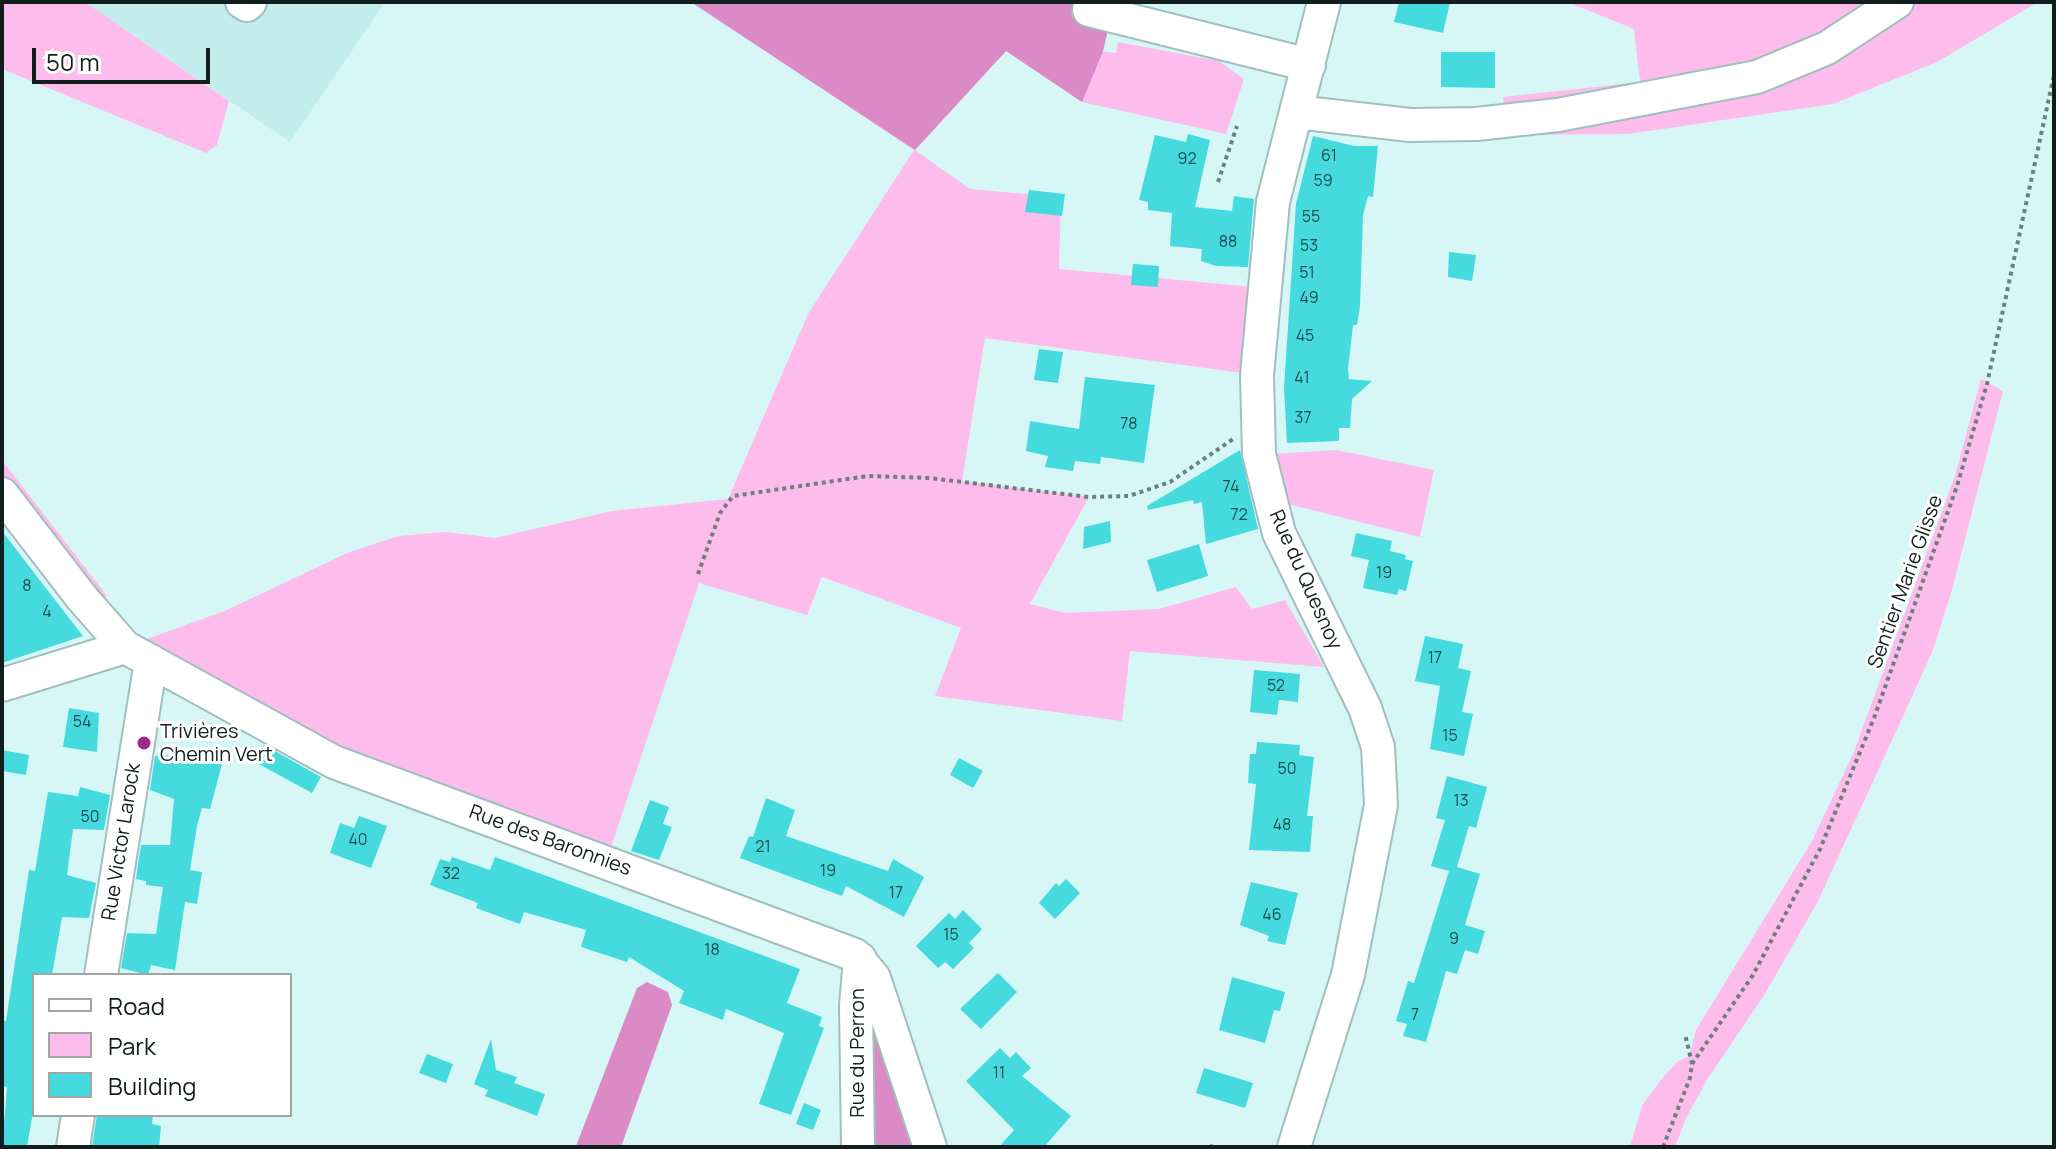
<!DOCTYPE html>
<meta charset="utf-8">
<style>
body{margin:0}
#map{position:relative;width:2056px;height:1149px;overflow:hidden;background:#d7f7f7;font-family:Manrope,sans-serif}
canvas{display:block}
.frame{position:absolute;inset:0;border:4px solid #121d1d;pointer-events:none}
.legend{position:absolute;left:32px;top:973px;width:260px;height:144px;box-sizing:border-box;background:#fff;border:2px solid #a0a5a5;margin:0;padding:10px 14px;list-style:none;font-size:24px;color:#121d1d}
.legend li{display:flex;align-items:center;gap:16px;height:40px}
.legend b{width:40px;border:2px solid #a0a5a5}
.scale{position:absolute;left:32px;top:48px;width:178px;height:36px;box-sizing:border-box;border:4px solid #121d1d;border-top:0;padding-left:10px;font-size:24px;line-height:28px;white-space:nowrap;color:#121d1d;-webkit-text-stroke:6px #fff;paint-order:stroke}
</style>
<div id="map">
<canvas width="2056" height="1149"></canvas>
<div class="frame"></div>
<ul class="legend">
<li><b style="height:10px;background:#fff"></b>Road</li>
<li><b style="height:22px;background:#fdbceb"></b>Park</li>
<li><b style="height:22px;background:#45dade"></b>Building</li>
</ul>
<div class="scale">50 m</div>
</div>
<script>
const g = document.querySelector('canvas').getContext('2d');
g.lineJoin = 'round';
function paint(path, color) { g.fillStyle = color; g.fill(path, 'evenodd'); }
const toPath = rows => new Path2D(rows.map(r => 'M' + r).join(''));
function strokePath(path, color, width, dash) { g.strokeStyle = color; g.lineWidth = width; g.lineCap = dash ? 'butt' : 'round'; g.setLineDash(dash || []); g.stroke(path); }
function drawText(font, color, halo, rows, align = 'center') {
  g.font = font + ' Manrope,sans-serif'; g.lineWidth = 6; g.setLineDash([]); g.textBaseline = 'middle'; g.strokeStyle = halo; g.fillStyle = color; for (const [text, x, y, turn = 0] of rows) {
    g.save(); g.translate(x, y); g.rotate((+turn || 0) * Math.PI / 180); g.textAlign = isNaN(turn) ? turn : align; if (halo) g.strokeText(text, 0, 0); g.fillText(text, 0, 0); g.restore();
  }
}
const built = toPath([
 [85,2,385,2,290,142]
]);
const green = toPath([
 [2,2,85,2,229,101,217,145,206,153,2,69],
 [691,2,1116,53,1118,42,1219,61,1244,79,1226,134,1082,102,1006,51,915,150,970,189,1061,197,1059,269,1265,288,1257,375,985,338,962,481,1089,497,1030,604,1065,613,1159,609,1236,587,1252,609,1285,600,1324,667,1130,651,1122,721,935,696,961,628,822,577,807,615,699,583,606,862,334,762,125,647,227,610,347,553,399,536,446,532,495,538,612,511,728,499,808,314,914,150],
 [1567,2,2038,2,1937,62,1833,104,1628,134,1506,135,1503,97,1640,82,1634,29],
 [1981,379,2003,391,1952,590,1933,650,1905,712,1818,901,1765,994,1707,1080,1686,1118,1675,1147,1630,1147,1642,1106,1663,1077,1678,1061,1689,1056,1696,1030,1812,841,1853,754,1955,476],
 [1336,450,1434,470,1420,537,1288,504,1259,455],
 [2,460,107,596,90,607,2,494]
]);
const forest = toPath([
 [691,2,1115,2,1103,51,1082,102,1006,51,915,150],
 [647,982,668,992,672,1005,621,1147,576,1146,637,988],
 [870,1021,915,1147,858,1147]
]);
const building = toPath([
 [1399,2,1450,2,1443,33,1394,22],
 [1441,52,1495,52,1495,88,1441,87],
 [1188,134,1210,140,1195,207,1232,211,1234,196,1254,199,1248,267,1216,266,1201,261,1202,249,1170,246,1172,213,1148,210,1148,202,1139,200,1155,135,1186,142],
 [1313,136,1354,146,1378,146,1373,197,1368,196,1363,215,1360,306,1357,325,1353,325,1348,369,1349,379,1372,381,1352,399,1350,428,1339,428,1339,441,1287,443,1284,388,1296,204],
 [1029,190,1065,194,1062,216,1025,212],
 [1449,252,1476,255,1472,281,1448,277],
 [1133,264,1159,266,1158,287,1131,285],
 [1039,349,1063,352,1058,383,1034,380],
 [1085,377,1155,385,1144,463,1101,457,1100,464,1075,461,1073,471,1045,467,1048,456,1026,451,1030,421,1079,429],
 [1240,450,1258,529,1206,544,1202,502,1194,504,1193,500,1148,510,1147,506],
 [1110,521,1111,542,1083,549,1084,527],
 [2,531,45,587,83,636,2,663],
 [1356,533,1392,541,1390,551,1406,555,1405,559,1413,561,1406,591,1399,589,1397,595,1363,588,1369,560,1351,556],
 [1199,544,1208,576,1157,592,1147,560],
 [1425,636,1463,644,1458,668,1471,671,1462,712,1473,714,1464,756,1430,749,1440,686,1415,681],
 [1254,670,1300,674,1298,702,1279,700,1277,715,1250,712],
 [69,708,99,713,97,752,63,747],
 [1257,742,1300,745,1299,755,1314,757,1307,816,1313,816,1310,852,1249,850,1256,784,1248,783,1250,754,1256,754],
 [264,745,321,777,312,793,255,762],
 [2,750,29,755,26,775,2,771],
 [166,755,222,764,210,809,202,808,197,826,190,870,202,872,197,904,185,902,175,970,151,965,148,975,121,968,127,933,156,934,163,887,146,885,146,881,136,879,141,845,170,845,174,799,150,790,155,756],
 [959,758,983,771,973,788,950,775],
 [1447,776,1487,787,1476,828,1469,826,1457,867,1480,874,1465,925,1485,931,1478,954,1465,950,1457,974,1446,971,1426,1042,1403,1036,1407,1024,1396,1021,1408,981,1414,983,1449,871,1431,866,1445,820,1436,818],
 [80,787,110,795,104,830,73,829,67,875,96,883,89,918,62,917,52,975,34,975,34,1106,27,1147,2,1147,7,1087,2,1086,2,1020,6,1021,29,870,35,871,48,792,78,796],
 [766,798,795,810,786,836,888,871,893,859,924,877,904,917,846,886,842,896,740,858,749,836,753,837],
 [650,800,669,807,663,824,672,827,659,860,631,851],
 [359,816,387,826,371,868,330,853,340,823,354,828],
 [452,857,490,870,495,857,800,969,787,1003,822,1017,819,1026,824,1028,791,1115,759,1104,784,1033,726,1009,723,1020,679,1003,684,991,629,957,627,962,581,947,586,930,524,912,520,924,476,908,478,903,430,885,440,859,450,862],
 [1066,879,1080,893,1055,919,1039,903,1056,883,1059,886],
 [1251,882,1298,893,1285,945,1267,941,1269,936,1240,925],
 [963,910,982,929,969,943,974,948,953,969,945,962,938,968,916,946,949,913,955,919],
 [998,973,1017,992,981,1029,960,1009],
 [1232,977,1285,992,1280,1011,1274,1010,1265,1043,1219,1030],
 [491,1039,496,1070,517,1077,514,1083,545,1094,537,1116,485,1096,488,1090,474,1084],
 [1000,1048,1010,1058,1016,1052,1031,1068,1022,1076,1071,1116,1044,1147,999,1147,1014,1130,966,1081],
 [427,1054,453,1064,446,1083,419,1073],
 [1204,1068,1253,1083,1245,1108,1196,1093],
 [804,1103,821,1110,813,1130,796,1124],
 [97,1115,153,1115,152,1124,161,1126,159,1147,92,1147]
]);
const path = toPath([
 [1218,182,1237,126],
 [698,574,720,513,733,496,868,476,929,478,1089,497,1129,496,1170,482,1233,439],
 [1692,1064,1753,975,1820,849,1874,718,1957,486,1987,384,2054,75],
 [1210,1146,1214,1147],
 [1663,1147,1690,1078,1692,1064,1685,1034]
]);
const minor = toPath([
 [242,2,247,5,250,2],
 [1089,10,1309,65],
 [1296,112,1410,125,1476,124,1558,115,1757,77,1827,48,1897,2],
 [2,494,82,598,125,647,334,762,855,955,874,978,930,1147],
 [2,685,125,647],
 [101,975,151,661],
 [73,1147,78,1115],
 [858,1147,856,1005,860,959],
 [1294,1147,1348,975,1381,805,1378,747,1365,708,1279,533,1259,454,1257,375,1273,202,1324,2]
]);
const markers = [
 [144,743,8,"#9c2a86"]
];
const numberNames = [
 ["61",1329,157],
 ["92",1187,160],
 ["59",1323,182],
 ["55",1311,218],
 ["88",1228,243],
 ["53",1309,247],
 ["51",1307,274],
 ["49",1309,299],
 ["45",1305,337],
 ["41",1302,379],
 ["37",1303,419],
 ["78",1129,425],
 ["74",1231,488],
 ["72",1239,516],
 ["19",1384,574],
 ["8",27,587],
 ["4",47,613],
 ["17",1435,659],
 ["52",1276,687],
 ["54",82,723],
 ["15",1450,737],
 ["50",1287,770],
 ["13",1461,802],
 ["50",90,818],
 ["48",1282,826],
 ["40",358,841],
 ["21",763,848],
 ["19",828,872],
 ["32",451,875],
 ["17",896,894],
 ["46",1272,916],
 ["15",951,936],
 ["9",1454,940],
 ["18",712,951],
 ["7",1415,1016],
 ["11",999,1074]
];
const streetNames = [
 ["Rue du Quesnoy",1305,580,66],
 ["Sentier Marie Glisse",1906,582,-70],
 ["Rue des Baronnies",550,841,20],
 ["Rue Victor Larock",122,842,-81],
 ["Rue du Perron",858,1053,-90]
];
const poiNames = [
 ["Trivières",160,732],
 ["Chemin Vert",160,755]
];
paint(built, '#c3eded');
paint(green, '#fdbceb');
paint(forest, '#da8ac5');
paint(building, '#45dade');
strokePath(minor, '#a1bfbf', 36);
strokePath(path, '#6c8080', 4, [4, 4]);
strokePath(minor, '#fff', 32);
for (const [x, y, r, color] of markers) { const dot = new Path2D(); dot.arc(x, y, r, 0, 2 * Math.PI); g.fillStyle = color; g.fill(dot); strokePath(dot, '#fff', 3); }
drawText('16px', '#1f4c4d', null, numberNames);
drawText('20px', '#121d1d', '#fff', streetNames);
drawText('20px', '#121d1d', '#fff', poiNames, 'left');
</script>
